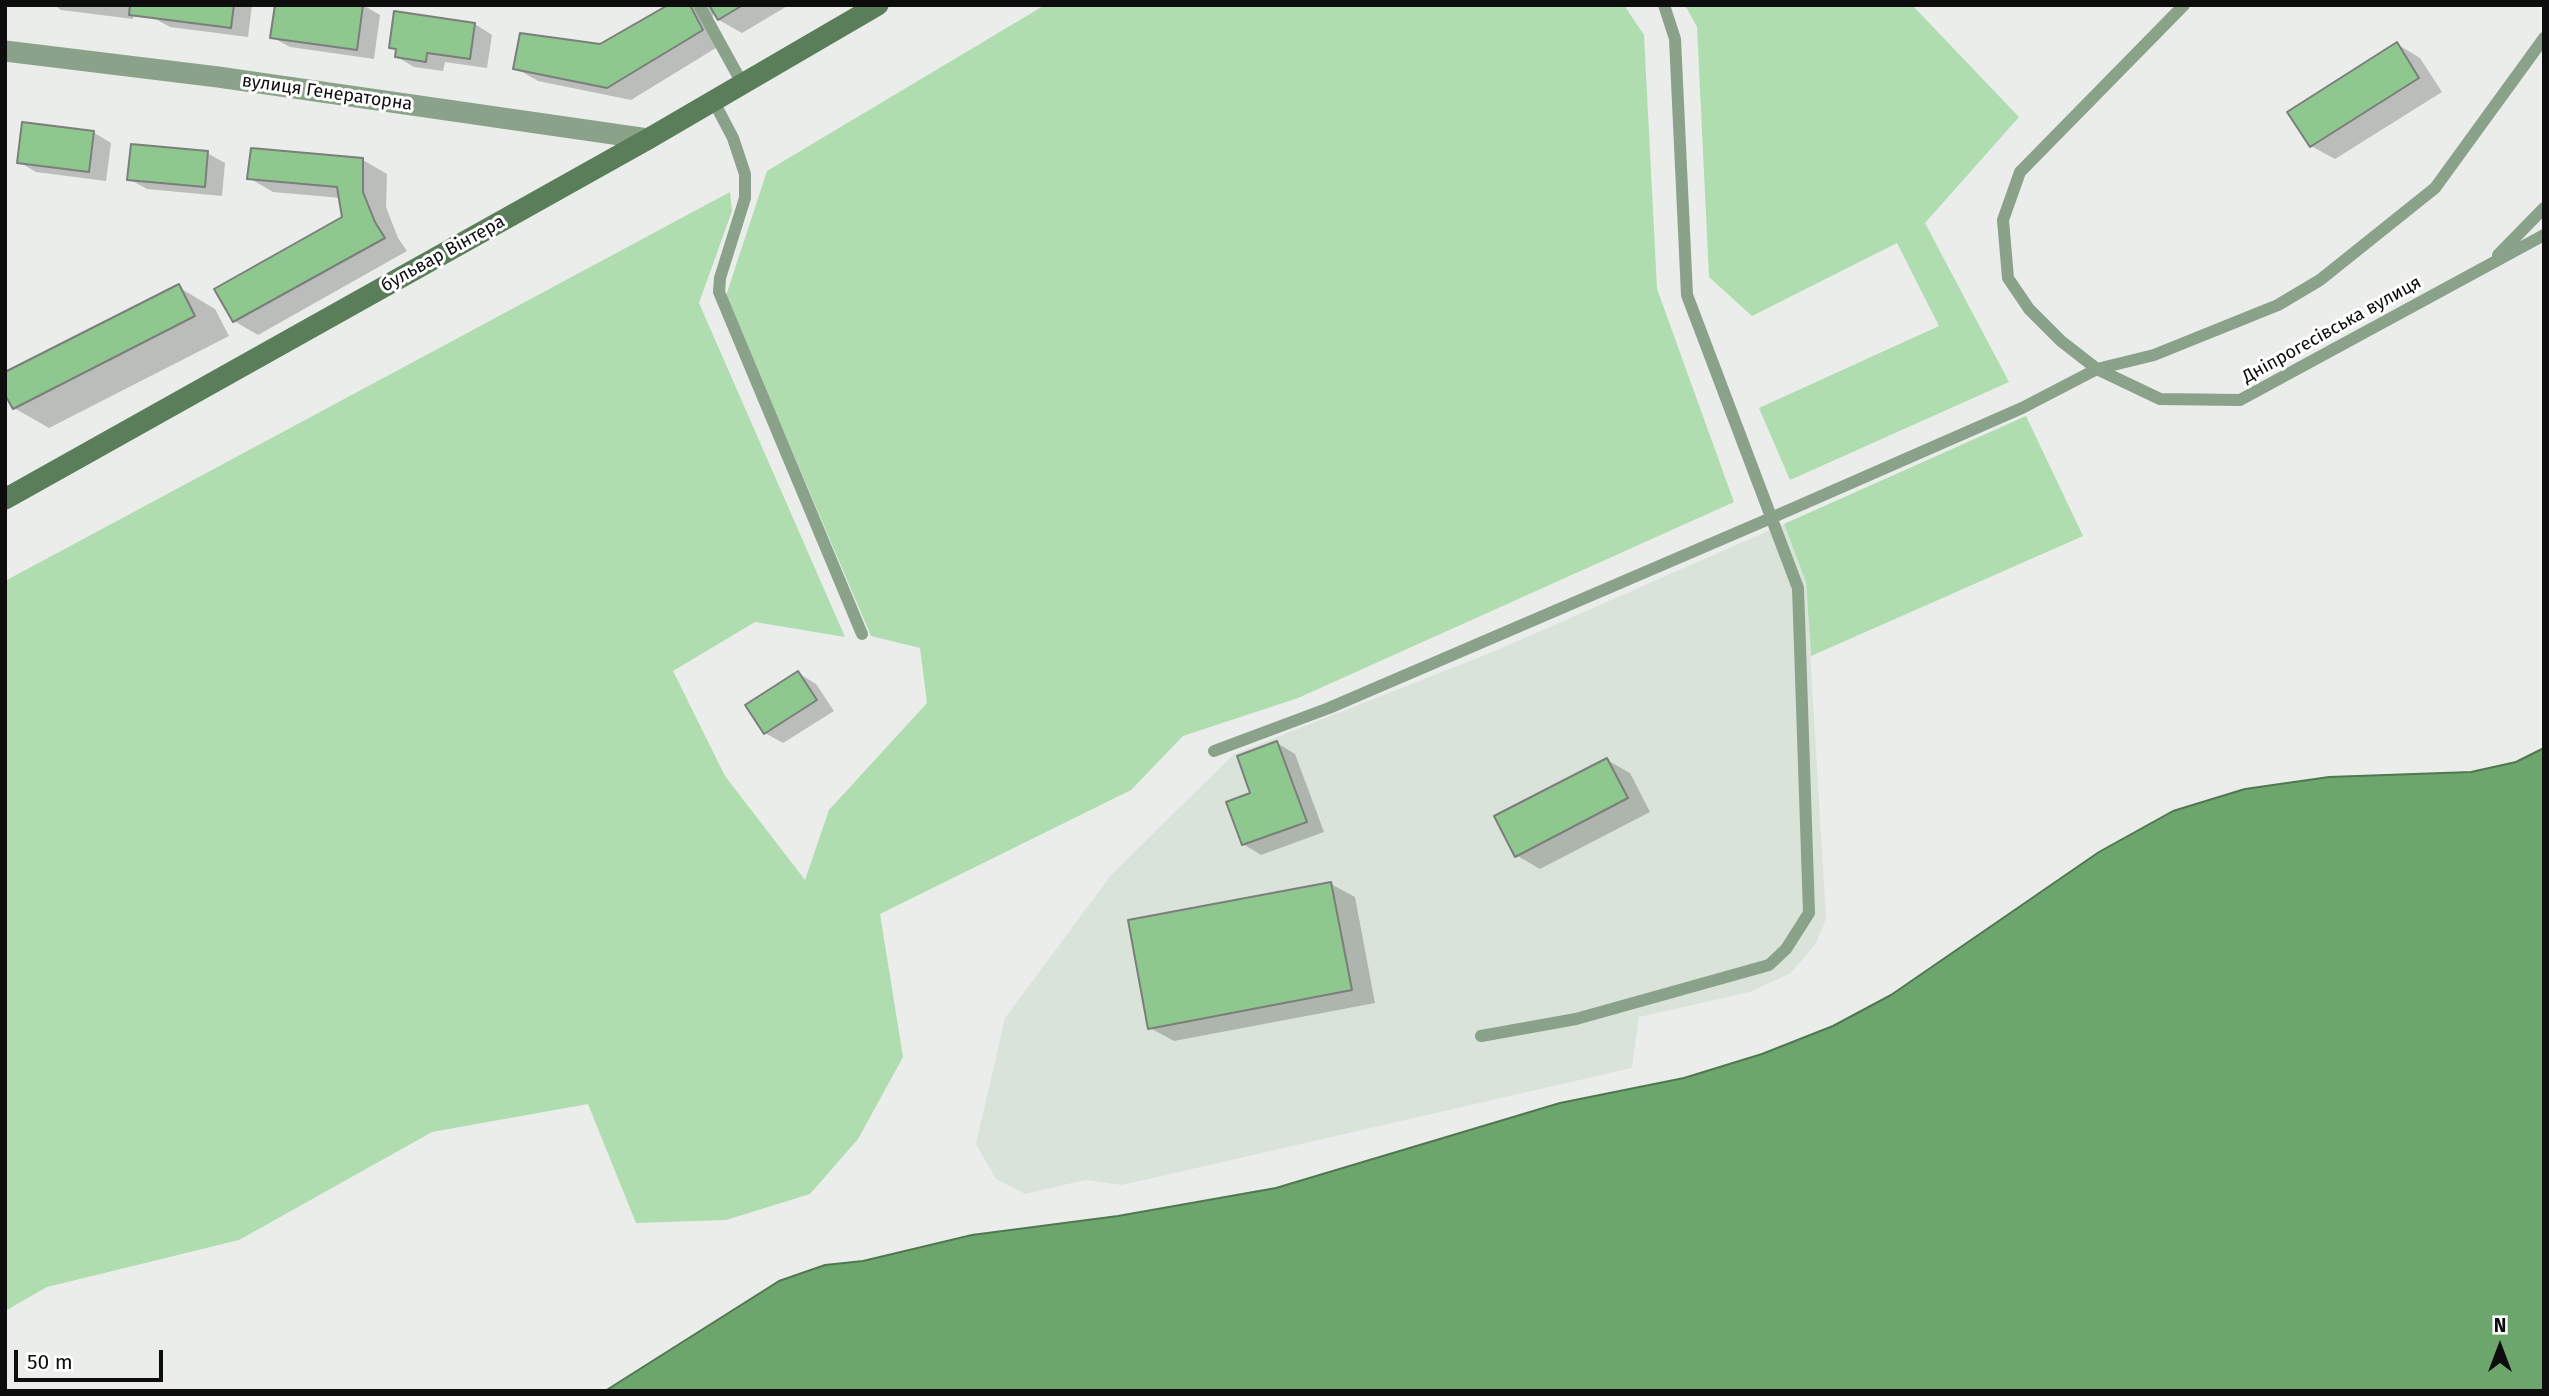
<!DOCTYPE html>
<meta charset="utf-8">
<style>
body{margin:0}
#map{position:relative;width:2549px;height:1396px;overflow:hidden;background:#eaedea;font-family:"Fira Sans",sans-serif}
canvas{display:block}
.frame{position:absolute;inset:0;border:7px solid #0c0d0c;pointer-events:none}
.north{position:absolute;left:2465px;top:1312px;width:70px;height:70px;-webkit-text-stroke:5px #fff;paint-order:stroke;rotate:0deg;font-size:19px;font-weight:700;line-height:28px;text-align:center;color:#0c0d0c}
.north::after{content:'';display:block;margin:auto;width:24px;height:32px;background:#0c0d0c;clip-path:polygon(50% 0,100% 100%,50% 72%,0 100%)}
.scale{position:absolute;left:14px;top:1350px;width:149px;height:32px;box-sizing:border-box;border:4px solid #0c0d0c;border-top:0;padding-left:9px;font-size:21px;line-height:24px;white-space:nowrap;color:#0c0d0c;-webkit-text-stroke:5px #fff;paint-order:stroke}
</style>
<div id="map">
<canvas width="2549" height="1396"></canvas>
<div class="frame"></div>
<div class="north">N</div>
<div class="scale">50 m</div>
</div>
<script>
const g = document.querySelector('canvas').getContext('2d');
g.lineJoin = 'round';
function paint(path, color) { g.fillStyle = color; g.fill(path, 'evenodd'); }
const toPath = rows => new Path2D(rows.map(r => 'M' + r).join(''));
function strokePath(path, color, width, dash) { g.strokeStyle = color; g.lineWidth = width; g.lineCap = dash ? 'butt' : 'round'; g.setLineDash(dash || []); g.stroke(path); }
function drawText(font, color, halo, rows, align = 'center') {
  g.font = font + ' "Fira Sans",sans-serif'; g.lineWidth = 6; g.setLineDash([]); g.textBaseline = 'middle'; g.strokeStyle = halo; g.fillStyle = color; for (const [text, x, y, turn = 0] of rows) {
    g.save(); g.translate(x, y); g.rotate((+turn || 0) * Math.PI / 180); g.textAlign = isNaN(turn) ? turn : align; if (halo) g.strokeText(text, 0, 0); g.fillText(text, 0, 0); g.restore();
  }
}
const built = toPath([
 [1784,524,1806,582,1826,919,1816,943,1791,973,1750,992,1639,1017,1632,1068,1122,1185,1085,1180,1025,1194,996,1179,976,1144,1005,1018,1112,874,1234,754,1495,651]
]);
const green = toPath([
 [1045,5,1624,5,1644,35,1657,289,1734,502,1298,698,1183,736,1131,790,880,914,903,1057,858,1139,810,1194,726,1220,636,1223,588,1104,432,1132,239,1240,47,1287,5,1311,5,581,730,192,732,211,699,303,845,637,755,622,673,671,725,776,805,880,829,810,927,703,920,648,871,636,726,296,767,171],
 [1685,5,1912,5,2019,117,1925,223,2009,382,1790,480,1759,408,1939,326,1897,243,1752,316,1709,277,1697,27],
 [2026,416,2083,536,1811,656,1806,582,1784,524]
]);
const water = toPath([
 [2544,748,2544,1391,605,1391,779,1281,825,1265,863,1261,972,1235,1118,1216,1276,1188,1560,1103,1684,1078,1762,1054,1833,1026,1891,995,2099,852,2173,811,2245,789,2329,777,2471,772,2516,762,2544,748]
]);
const shadow = toPath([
 [54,5,135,5,133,19,61,10],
 [154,5,252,5,248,37,170,27,152,17],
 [363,5,380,15,374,59,290,47,272,37],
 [672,5,789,5,742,33,719,20,713,10,713,23,724,43,631,100,538,81,515,68,600,46],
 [475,24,492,35,487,68,445,62,443,71,414,67,397,57,397,51,391,47],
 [2397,44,2420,58,2442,92,2335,159,2311,146],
 [93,132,111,143,106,181,36,172,19,162],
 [207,153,225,163,222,196,147,189,129,179],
 [363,160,387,174,386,207,398,238,407,251,258,335,234,321,344,218,341,198,273,192,249,178],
 [180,288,215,309,229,336,49,428,14,408],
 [798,673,816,684,834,711,783,743,765,733],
 [1277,743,1295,754,1324,832,1261,855,1243,844,1253,794],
 [1607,760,1630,773,1650,812,1540,869,1516,855],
 [1331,884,1355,897,1375,1003,1174,1041,1150,1028]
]);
const building = toPath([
 [130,5,234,5,231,28,129,15,130,5],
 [275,5,363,5,357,50,270,38,275,5],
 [668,5,690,5,703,30,607,88,513,69,520,33,600,44,668,5],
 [709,5,743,5,718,20,709,5],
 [394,11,475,23,470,59,427,53,426,62,395,57,396,49,389,48,394,11],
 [2397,42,2419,78,2310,147,2287,112,2397,42],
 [22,122,94,131,89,172,17,163,22,122],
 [131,144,208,151,205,187,127,180,131,144],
 [251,148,363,158,363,192,375,222,385,238,233,322,214,289,342,217,337,187,247,179,251,148],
 [179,284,195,316,13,409,5,395,5,372,179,284],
 [798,671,817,700,764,734,745,705,798,671],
 [1277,741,1307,822,1242,845,1226,802,1250,793,1237,756,1277,741],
 [1607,758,1628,798,1515,857,1494,816,1607,758],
 [1331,882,1352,990,1148,1029,1128,920,1331,882]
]);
const lane = toPath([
 [699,5,742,83],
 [2184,5,2020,172,2003,220,2008,278,2029,309,2061,341,2097,369,2160,399,2240,400,2544,235],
 [713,100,733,138,745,174,745,198,720,278,719,292,862,634],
 [2498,255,2544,208],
 [1214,751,1329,708,1771,518,2022,408,2097,369,2154,355,2278,305,2320,280,2435,188,2544,38],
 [1481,1036,1576,1019,1769,965,1786,949,1809,913,1798,588,1687,295,1675,39,1664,5]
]);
const street = toPath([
 [5,51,218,77,648,139]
]);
const secondary = toPath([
 [5,499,648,139,878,5]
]);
const streetNames = [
 ["вулиця Генераторна",327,93,8],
 ["бульвар Вінтера",443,254,-29],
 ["Дніпрогесівська вулиця",2332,330,-29]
];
paint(built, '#dae3d9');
paint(green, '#afddaf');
paint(water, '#6da66d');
strokePath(water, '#507850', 2);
paint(shadow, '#0003');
paint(building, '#8ec88e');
strokePath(building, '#7b7e7b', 2);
strokePath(lane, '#89a289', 12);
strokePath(street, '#89a289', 21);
strokePath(secondary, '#5a7e59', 21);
drawText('18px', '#0c0d0c', '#fff', streetNames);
</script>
